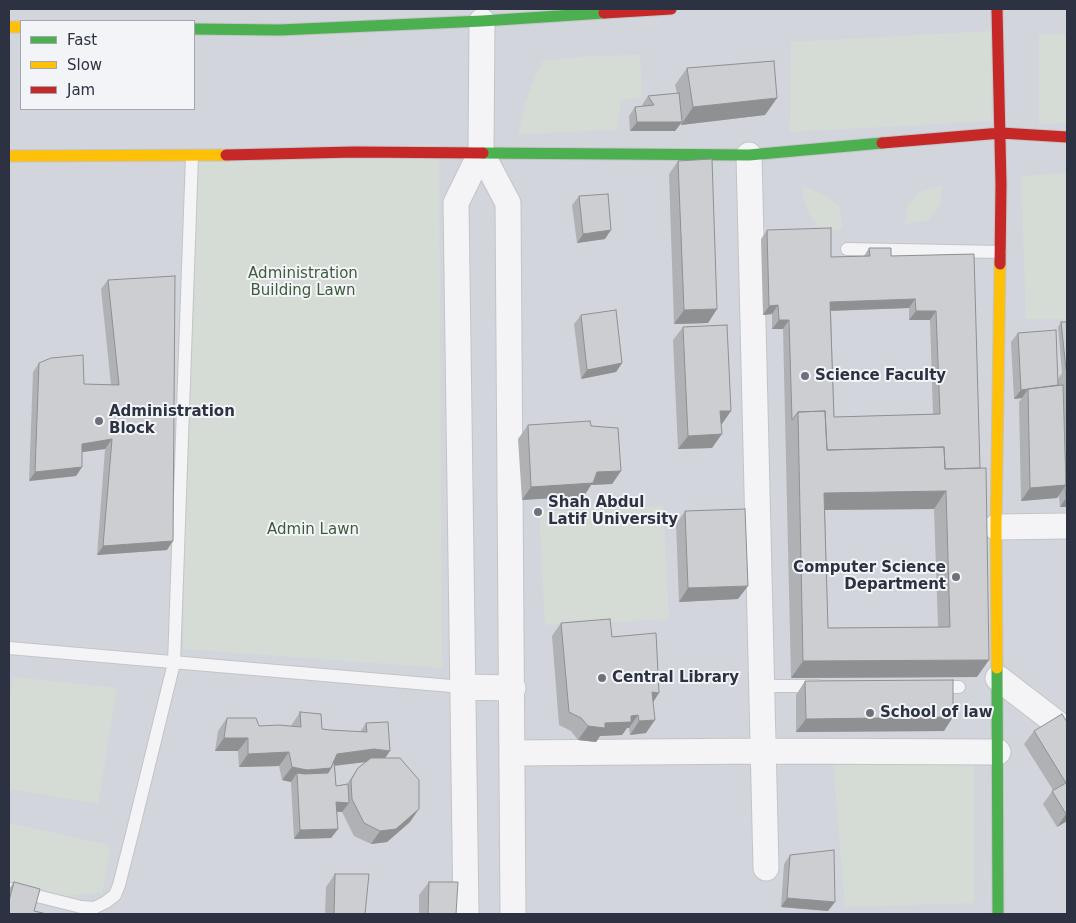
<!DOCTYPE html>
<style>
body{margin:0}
#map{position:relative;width:1076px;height:923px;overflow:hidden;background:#e4e6e9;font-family:"DejaVu Sans",sans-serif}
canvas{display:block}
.frame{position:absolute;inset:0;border:10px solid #2c3242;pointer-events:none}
.legend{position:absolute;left:20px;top:20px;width:175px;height:90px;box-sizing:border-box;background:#f3f4f8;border:1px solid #a3a6af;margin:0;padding:6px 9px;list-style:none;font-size:15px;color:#2c3242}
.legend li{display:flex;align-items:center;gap:10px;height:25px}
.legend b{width:25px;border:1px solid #a3a6af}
</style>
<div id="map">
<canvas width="1076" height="923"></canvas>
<div class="frame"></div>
<ul class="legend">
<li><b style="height:6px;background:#4caf50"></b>Fast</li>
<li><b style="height:6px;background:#ffc107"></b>Slow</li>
<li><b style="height:6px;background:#c62828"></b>Jam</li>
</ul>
</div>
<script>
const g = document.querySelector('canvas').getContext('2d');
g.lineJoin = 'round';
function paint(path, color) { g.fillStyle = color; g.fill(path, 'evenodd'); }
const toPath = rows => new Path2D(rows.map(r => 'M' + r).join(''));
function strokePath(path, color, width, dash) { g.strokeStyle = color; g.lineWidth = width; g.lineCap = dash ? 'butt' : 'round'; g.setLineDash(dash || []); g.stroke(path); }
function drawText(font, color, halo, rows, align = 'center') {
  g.font = font + ' "DejaVu Sans",sans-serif'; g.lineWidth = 4; g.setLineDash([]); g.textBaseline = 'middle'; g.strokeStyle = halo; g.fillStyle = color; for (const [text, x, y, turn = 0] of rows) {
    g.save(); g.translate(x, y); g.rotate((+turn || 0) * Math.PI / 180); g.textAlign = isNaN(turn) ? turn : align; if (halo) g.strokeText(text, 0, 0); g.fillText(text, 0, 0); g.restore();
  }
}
const built = toPath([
 [9,9,1067,9,1067,914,9,914],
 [21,21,194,21,194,109,21,109]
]);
const green = toPath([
 [992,31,991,121,790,132,791,42],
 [1067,34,1067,123,1039,124,1039,35],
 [640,55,642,97,621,100,617,130,518,134,526,101,535,77,543,61,589,56],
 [439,144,442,668,183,649,192,156],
 [1067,173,1067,319,1026,319,1021,176],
 [803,186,827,196,840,208,842,227,836,231,817,225,809,214,803,198],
 [942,186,940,204,928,220,905,224,908,205,919,192],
 [663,506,669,619,545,625,539,512],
 [14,677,117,688,98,804,9,789,9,699],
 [974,758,974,903,845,907,833,763],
 [9,823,109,845,109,857,102,892,67,896,18,886,9,883]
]);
const lane = toPath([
 [847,249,1000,252],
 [9,648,463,687],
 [763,686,818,686],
 [938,687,959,687],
 [9,889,81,907,94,908,106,902,115,895,119,885,132,834,174,663,192,156]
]);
const street = toPath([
 [481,152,508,203,513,914],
 [749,155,766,868],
 [996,527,1067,526],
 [998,678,1067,731],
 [463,687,513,688],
 [513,753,763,751,998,752],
 [466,914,456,203,481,152,482,21]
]);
const fast = toPath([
 [194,29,280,30,482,21,604,13],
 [483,153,749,155,882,143],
 [997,668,998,914]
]);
const slow = toPath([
 [9,27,21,27],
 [9,156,226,155],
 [997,668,996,527,1000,264]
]);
const jam = toPath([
 [997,9,1001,184,1000,264],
 [604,13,671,9],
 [882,143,1001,133,1067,137],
 [226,155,354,152,483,153]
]);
const wall = toPath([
 [687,68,777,98,765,115,681,125,681,123,675,131,630,131,629,116,635,107,643,106,642,105,648,96,677,93,675,85],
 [678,161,717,309,708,323,674,324,669,174],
 [579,196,605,239,577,243,572,205],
 [767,230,831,257,864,256,869,248,891,256,974,254,977,677,791,678,783,329,772,329,772,314,763,315,761,239],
 [909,308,909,320,930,320,933,414,834,417,831,311],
 [934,509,938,627,828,628,825,510],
 [108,280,167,550,97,555,105,449,82,452,82,467,76,476,29,481,33,372,39,363,84,384,111,385,101,289],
 [581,315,622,363,616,372,581,379,574,324],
 [1061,322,1067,322,1067,463,1065,463,1066,465,1067,463,1067,507,1060,507,1059,496,1057,498,1021,501,1019,402,1022,398,1014,399,1011,342,1018,333,1057,380,1062,373,1058,327],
 [683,327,722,424,721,424,712,448,678,449,673,340],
 [528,425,591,426,621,471,612,484,591,485,584,496,522,500,518,439],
 [685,511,738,599,679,602,676,524],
 [561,623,612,637,653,702,646,733,630,735,629,728,627,728,622,735,600,736,596,742,578,740,571,731,559,725,552,636],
 [805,681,944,731,796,732,796,695],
 [300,712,322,729,330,730,360,732,366,723,386,758,410,822,387,842,371,844,354,836,342,812,337,812,338,829,331,838,294,839,291,782,282,780,279,766,239,767,238,751,215,751,218,731,227,718,259,726,291,726],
 [366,762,358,768,347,784,336,786,335,766],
 [1067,722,1067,821,1057,827,1043,804,1053,790,1024,744,1034,731],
 [790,855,828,911,781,907,784,864],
 [335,874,365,914,325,914,326,887],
 [14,882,34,911,9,914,9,889],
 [429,882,456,914,419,914,419,895]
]);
const shadedWall = toPath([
 [777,98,765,115,681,125,693,107],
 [637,122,682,122,675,131,630,131],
 [611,230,605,239,577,243,583,234],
 [915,299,909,308,824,311,830,302],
 [778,305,772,314,763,315,769,306],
 [717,309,708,323,674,324,684,310],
 [916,311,936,311,930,320,909,320],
 [779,320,789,320,783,329,772,329],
 [622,363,616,372,581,379,587,370],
 [1028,389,1022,398,1014,399,1021,390],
 [720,411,731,411,722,424,711,425],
 [722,434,712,448,678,449,688,436],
 [112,439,105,449,76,453,82,444],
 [1067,453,1067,463,1060,463],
 [82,467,76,476,29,481,35,472],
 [621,471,612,484,591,485,584,496,522,500,531,487,597,472],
 [1066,485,1057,498,1021,501,1030,488],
 [946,491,934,509,812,510,824,493],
 [1066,498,1067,498,1067,507,1060,507],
 [173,541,167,550,97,555,103,546],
 [748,586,738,599,679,602,688,588],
 [989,660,977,677,791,678,803,661],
 [652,692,659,693,650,707],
 [638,715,629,728,627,728,622,735,600,736,596,742,578,740,588,726,631,716],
 [953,717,944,731,796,732,806,719],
 [655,720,646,733,630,735,639,721],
 [224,738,248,738,238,751,215,751],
 [374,749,390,751,381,764,365,762,331,766,337,754],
 [289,752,279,766,239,767,248,754],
 [292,767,331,768,322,782,297,773,291,782,282,780],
 [336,802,349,803,342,812,330,811],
 [419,809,410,822,387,842,371,844,380,831],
 [1067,813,1067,821,1057,827,1066,814],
 [338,829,331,838,294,839,300,830],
 [787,898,835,902,828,911,781,907]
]);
const building = toPath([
 [774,61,777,98,693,107,687,68,774,61],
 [679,93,682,122,637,122,635,107,654,105,648,96,679,93],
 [712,159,717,309,684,310,678,161,712,159],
 [608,194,611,230,583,234,579,196,608,194],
 [831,228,831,257,870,256,869,248,891,248,891,256,974,254,980,468,945,469,944,447,827,450,825,411,798,412,792,420,789,320,779,320,778,305,769,306,767,230,831,228],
 [915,299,916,311,936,311,940,414,834,417,830,302,915,299],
 [175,276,173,541,103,546,112,439,82,444,82,467,35,472,39,363,51,358,83,355,84,384,119,385,108,280,175,276],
 [616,310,622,363,587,370,581,315,616,310],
 [1061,322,1067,322,1067,366,1066,369,1061,322],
 [727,325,731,411,720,411,722,434,688,436,683,327,727,325],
 [1056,330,1058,385,1021,390,1018,333,1056,330],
 [1063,385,1066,485,1030,488,1028,389,1063,385],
 [825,411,827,450,944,447,945,469,986,468,989,660,803,661,798,412,825,411],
 [946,491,950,627,828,628,824,493,946,491],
 [590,421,591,426,618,428,621,471,597,472,593,483,531,487,528,425,590,421],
 [1066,469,1067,469,1067,498,1066,498,1065,487,1066,485,1066,469],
 [745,509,748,586,688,588,685,511,745,509],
 [610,619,612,637,656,633,659,693,652,692,655,720,639,721,638,715,631,716,631,722,605,723,605,728,588,726,581,718,569,712,561,623,610,619],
 [953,680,953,717,806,719,805,681,953,680],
 [300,712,321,714,322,729,330,730,367,732,366,723,388,722,390,751,374,749,337,754,331,768,307,770,292,767,289,752,248,754,248,738,224,738,227,718,256,718,259,726,279,725,301,727,300,712],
 [1062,714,1067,722,1067,813,1066,814,1052,791,1066,783,1034,731,1062,714],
 [371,758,400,758,419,780,419,809,396,829,380,831,364,823,352,799,351,780,358,768,371,758],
 [334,761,336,786,348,784,349,803,336,802,338,829,300,830,297,773,304,774,328,773,331,768,334,761],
 [834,850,835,902,787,898,790,855,834,850],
 [335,874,369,874,365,914,334,914,335,874],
 [14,882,40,889,34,911,47,914,9,914,9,901,14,882],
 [429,882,458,882,456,914,428,914,429,882]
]);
const markers = [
 [805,376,5,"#6c717c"],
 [99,421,5,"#6c717c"],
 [538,512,5,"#6c717c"],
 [956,577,5,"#6c717c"],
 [602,678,5,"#6c717c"],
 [870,713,5,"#6c717c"]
];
const parkNames = [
 ["Administration",303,274],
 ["Building Lawn",303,291],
 ["Admin Lawn",313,530]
];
const poiNames = [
 ["Science Faculty",815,376],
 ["Administration",109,412],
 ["Block",109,429],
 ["Shah Abdul",548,503],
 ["Latif University",548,520],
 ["Computer Science",946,568,"right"],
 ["Department",946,585,"right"],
 ["Central Library",612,678],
 ["School of law",880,713]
];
paint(built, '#d3d5dc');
paint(green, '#d4dcd5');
strokePath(lane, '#c2c4c7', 14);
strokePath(street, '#c2c4c7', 27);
strokePath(fast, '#c2c4c7', 13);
strokePath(slow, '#c2c4c7', 13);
strokePath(jam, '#c2c4c7', 13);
strokePath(lane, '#f4f4f6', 12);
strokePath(street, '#f4f4f6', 25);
strokePath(fast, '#4caf50', 11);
strokePath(slow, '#ffc107', 11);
strokePath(jam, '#c62828', 11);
paint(wall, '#afb1b4');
paint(shadedWall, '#8f9092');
paint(building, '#ccced1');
strokePath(building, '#8f9092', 1);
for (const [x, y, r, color] of markers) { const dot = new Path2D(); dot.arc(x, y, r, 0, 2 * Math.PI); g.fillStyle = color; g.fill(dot); strokePath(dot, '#f3f4f8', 2); }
drawText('15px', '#3d5c3a', '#f3f4f8', parkNames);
drawText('bold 15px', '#2c3242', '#f3f4f8', poiNames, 'left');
</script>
